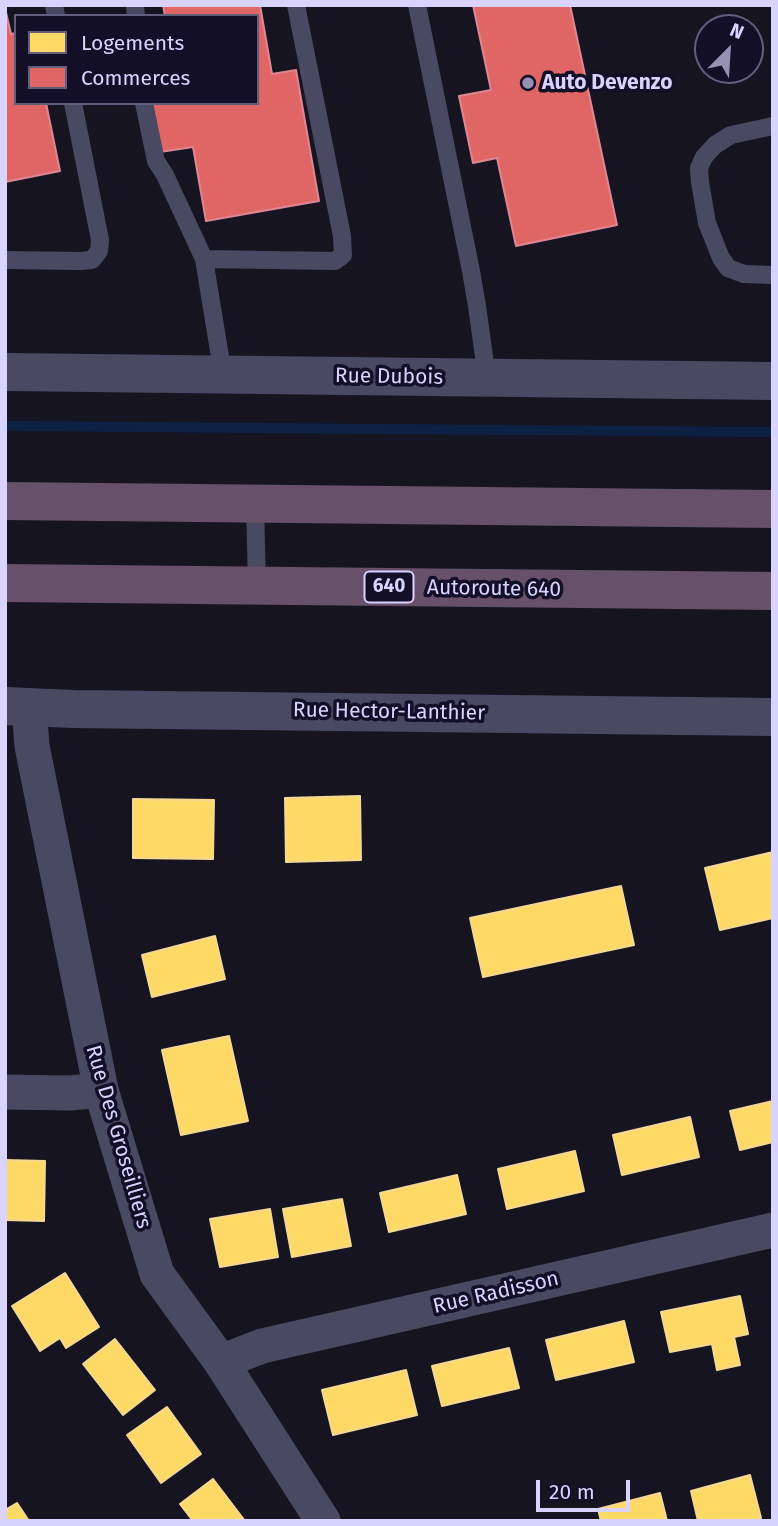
<!DOCTYPE html>
<style>
body{margin:0}
#map{position:relative;width:778px;height:1526px;overflow:hidden;background:#161421;font-family:"Fira Sans",sans-serif}
canvas{display:block}
.frame{position:absolute;inset:0;border:7px solid #d9d4ff;pointer-events:none}
.legend{position:absolute;left:14px;top:14px;width:245px;height:91px;box-sizing:border-box;background:#130f26;border:2px solid #625e7d;margin:0;padding:9px 12px;list-style:none;font-size:21px;color:#d9d4ff}
.legend li{display:flex;align-items:center;gap:14px;height:35px}
.legend b{width:35px;border:2px solid #625e7d}
.north{position:absolute;left:694px;top:14px;width:70px;height:70px;box-sizing:border-box;background:#130f26;border:2px solid #625e7d;border-radius:50%;rotate:24deg;font-size:19px;font-weight:700;line-height:28px;text-align:center;color:#d9d4ff}
.north::after{content:'';display:block;margin:auto;width:24px;height:32px;background:#9591b1;clip-path:polygon(50% 0,100% 100%,50% 72%,0 100%)}
.scale{position:absolute;left:536px;top:1480px;width:94px;height:32px;box-sizing:border-box;border:4px solid #d9d4ff;border-top:0;padding-left:9px;font-size:21px;line-height:24px;white-space:nowrap;color:#d9d4ff;-webkit-text-stroke:5px #130f26;paint-order:stroke}
</style>
<div id="map">
<canvas width="778" height="1526"></canvas>
<div class="frame"></div>
<ul class="legend">
<li><b style="height:19px;background:#ffd966"></b>Logements</li>
<li><b style="height:19px;background:#e06666"></b>Commerces</li>
</ul>
<div class="north">N</div>
<div class="scale">20 m</div>
</div>
<script>
const g = document.querySelector('canvas').getContext('2d');
g.lineJoin = 'round';
function paint(path, color) { g.fillStyle = color; g.fill(path, 'evenodd'); }
const toPath = rows => new Path2D(rows.map(r => 'M' + r).join(''));
function strokePath(path, color, width, dash) { g.strokeStyle = color; g.lineWidth = width; g.lineCap = dash ? 'butt' : 'round'; g.setLineDash(dash || []); g.stroke(path); }
function drawText(font, color, halo, rows, align = 'center') {
  g.font = font + ' "Fira Sans",sans-serif'; g.lineWidth = 7; g.setLineDash([]); g.textBaseline = 'middle'; g.strokeStyle = halo; g.fillStyle = color; for (const [text, x, y, turn = 0] of rows) {
    g.save(); g.translate(x, y); g.rotate((+turn || 0) * Math.PI / 180); g.textAlign = isNaN(turn) ? turn : align; if (halo) g.strokeText(text, 0, 0); g.fillText(text, 0, 0); g.restore();
  }
}
const homes = toPath([
 [360,796,361,860,286,862,285,798,360,796],
 [133,799,214,800,213,859,133,858,133,799],
 [773,852,773,918,720,930,705,868,773,852],
 [621,886,634,945,483,977,470,918,621,886],
 [215,936,225,979,152,997,142,955,215,936],
 [229,1036,248,1121,181,1135,162,1050,229,1036],
 [773,1101,773,1142,740,1150,730,1111,773,1101],
 [690,1117,699,1157,622,1175,613,1135,690,1117],
 [575,1151,584,1191,507,1209,498,1169,575,1151],
 [5,1160,45,1161,44,1221,5,1220,5,1160],
 [457,1175,466,1214,389,1232,380,1193,457,1175],
 [342,1199,351,1246,292,1257,283,1209,342,1199],
 [270,1209,278,1257,220,1267,210,1219,270,1209],
 [65,1273,99,1327,66,1348,60,1338,40,1351,12,1306,65,1273],
 [740,1296,748,1334,734,1337,740,1365,717,1370,712,1344,670,1352,661,1312,740,1296],
 [624,1321,634,1362,556,1380,546,1340,624,1321],
 [115,1339,155,1390,123,1415,83,1364,115,1339],
 [509,1348,519,1388,442,1406,432,1366,509,1348],
 [406,1370,417,1415,333,1435,322,1390,406,1370],
 [167,1407,201,1454,161,1483,127,1435,167,1407],
 [750,1475,761,1518,751,1521,698,1521,691,1491,750,1475],
 [213,1479,245,1521,193,1521,180,1504,213,1479],
 [660,1493,667,1521,601,1521,598,1509,660,1493],
 [17,1503,29,1521,5,1521,5,1510,17,1503]
]);
const shops = toPath([
 [163,5,260,5,272,74,296,70,319,201,206,221,193,147,160,152,151,103,257,103,257,16,165,16,163,5],
 [473,5,570,5,617,225,516,246,497,158,473,163,459,96,491,90,473,5],
 [5,8,11,34,16,33,16,103,46,103,60,171,5,182,5,8]
]);
const stream = toPath([
 [5,426,773,432]
]);
const service = toPath([
 [54,5,56,16],
 [135,5,136,16],
 [417,5,471,271,477,306,487,378],
 [144,103,156,161,165,175,204,259,223,375],
 [773,126,731,135,715,145,704,157,699,168,700,182,707,223,721,258,728,268,744,274,773,275],
 [204,259,335,261,343,255,342,236,296,5],
 [5,260,80,261,92,260,99,251,100,240,73,103],
 [255,503,257,586]
]);
const minor = toPath([
 [29,707,32,746,101,1090,157,1274,221,1362,323,1521],
 [5,1092,70,1093,101,1090],
 [221,1362,262,1346,773,1230]
]);
const tertiary = toPath([
 [5,372,773,381],
 [5,706,73,709,773,717]
]);
const motorway = toPath([
 [5,501,773,509],
 [5,583,773,591]
]);
const markers = [
 [528,83,7,"#9591b1"]
];
const shields = [
 [389,587,49]
];
const shieldNames = [
 ["640",389,587]
];
const poiNames = [
 ["Auto Devenzo",542,83]
];
const streetNames = [
 ["Rue Dubois",389,377,1],
 ["Autoroute 640",494,589,1],
 ["Rue Hector-Lanthier",389,712,1],
 ["Rue Des Groseilliers",118,1137,74],
 ["Rue Radisson",496,1293,-13]
];
paint(homes, '#ffd966');
strokePath(homes, '#f4d894', 2);
paint(shops, '#e06666');
strokePath(shops, '#de8794', 2);
strokePath(stream, '#0d2144', 10);
strokePath(service, '#4a4962', 18);
strokePath(minor, '#4a4962', 35);
strokePath(tertiary, '#4a4962', 38);
strokePath(motorway, '#67516a', 38);
for (const [x, y, r, color] of markers) { const dot = new Path2D(); dot.arc(x, y, r, 0, 2 * Math.PI); g.fillStyle = color; g.fill(dot); strokePath(dot, '#130f26', 2.5); }
for (const [x, y, w] of shields) { const box = new Path2D(); box.roundRect(x - w / 2, y - 15.5, w, 31, 5); g.fillStyle = '#130f26'; g.fill(box); strokePath(box, '#d9d4ff', 2); }
drawText('bold 19px', '#d9d4ff', null, shieldNames);
drawText('bold 21px', '#d9d4ff', '#130f26', poiNames, 'left');
drawText('21px', '#d9d4ff', '#130f26', streetNames);
</script>
